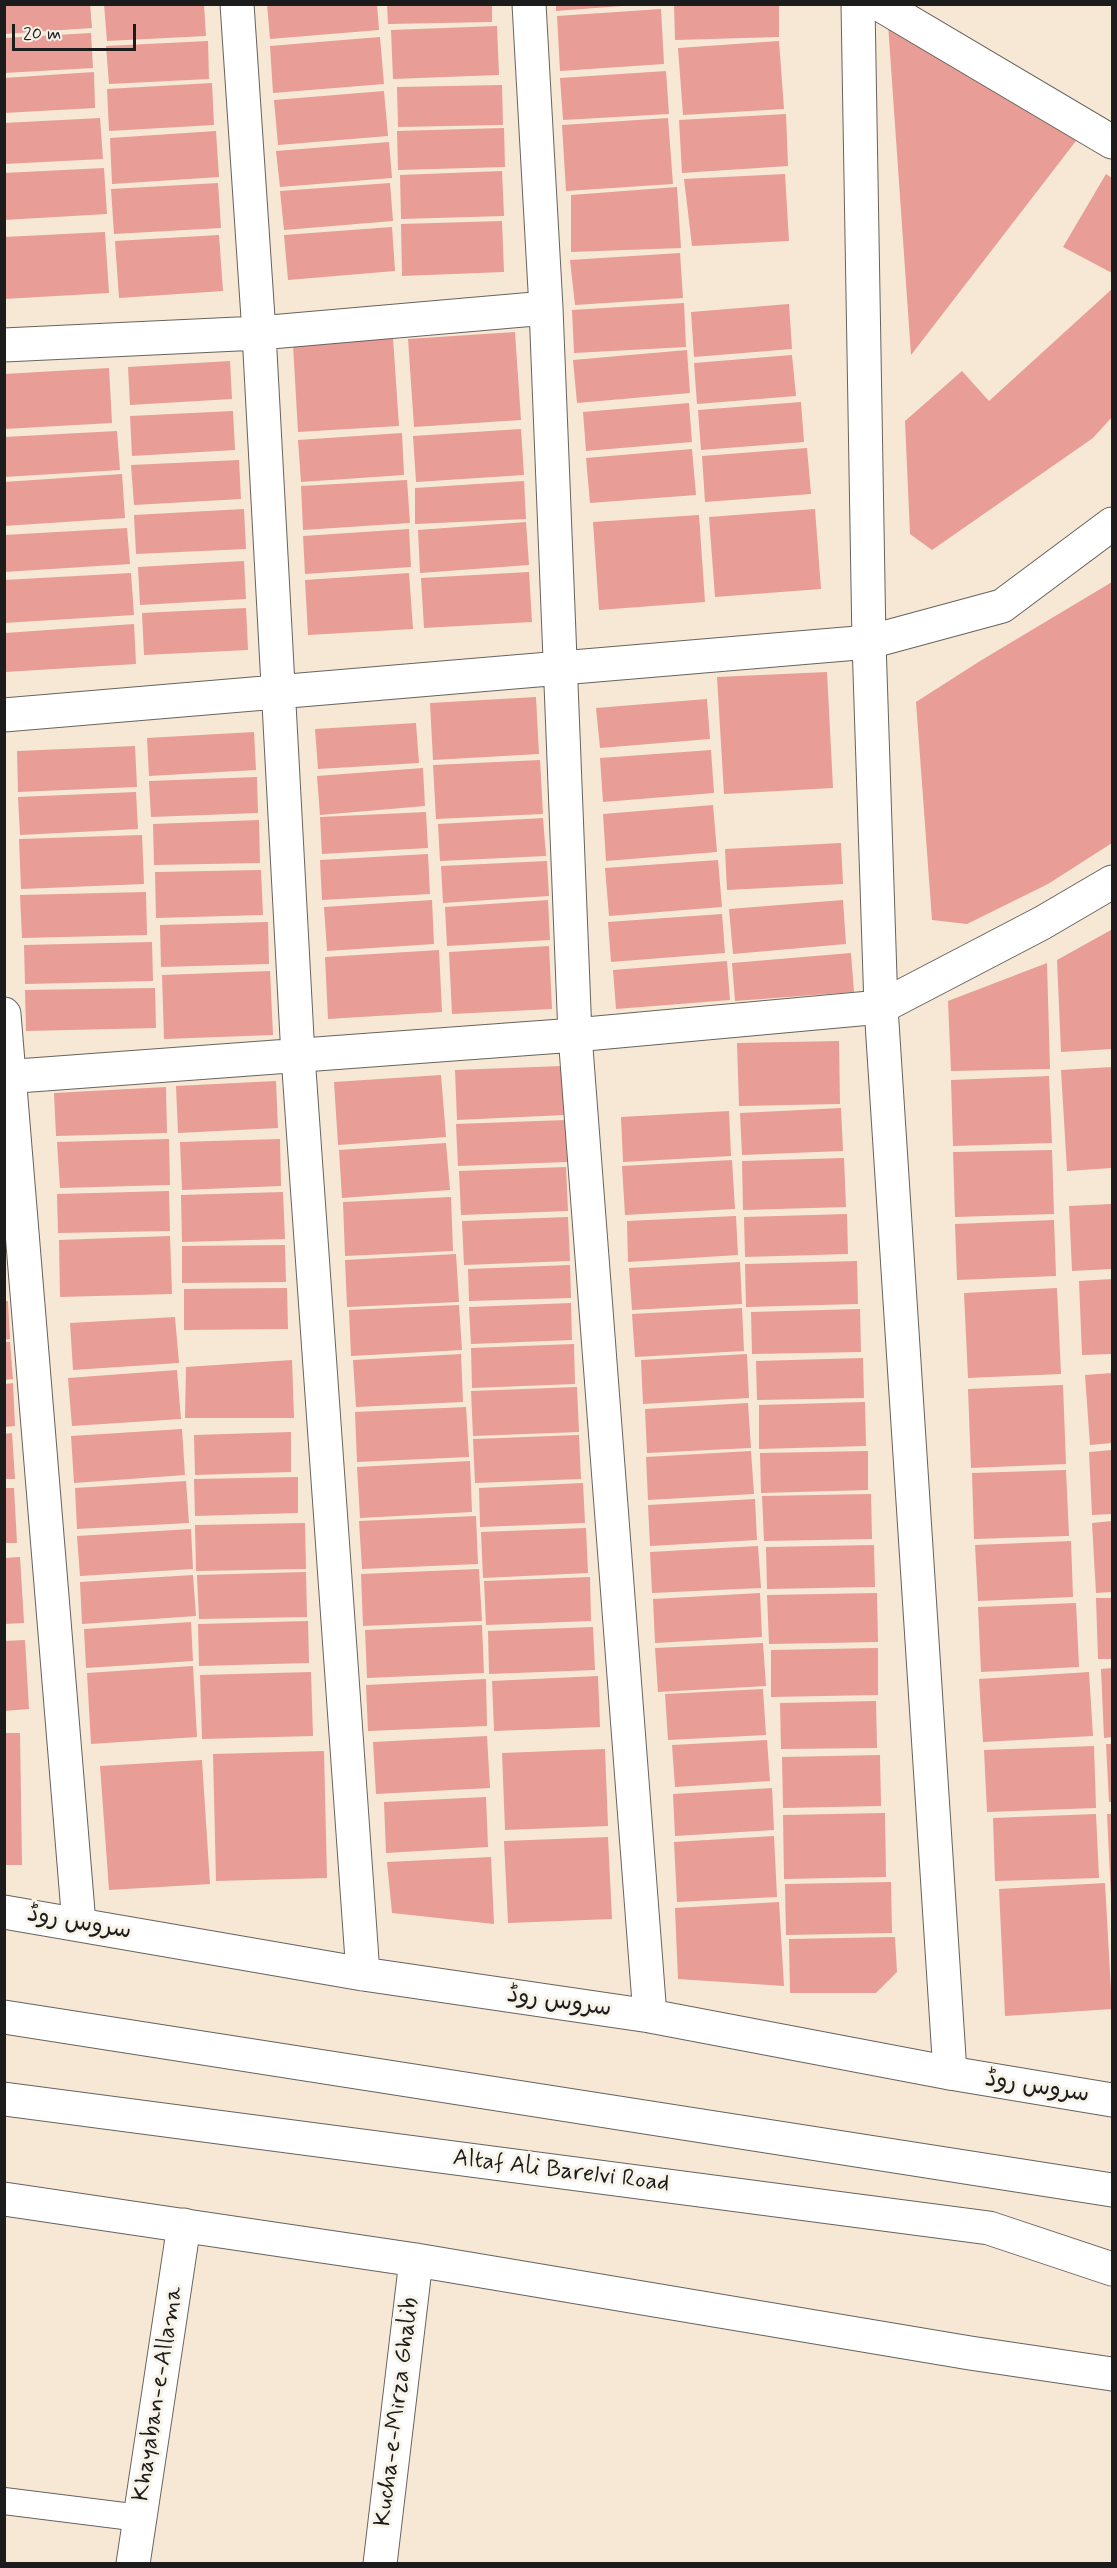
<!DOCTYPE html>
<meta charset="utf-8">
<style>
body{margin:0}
#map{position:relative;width:1117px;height:2568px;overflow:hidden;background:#f6e8d5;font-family:Mynerve,sans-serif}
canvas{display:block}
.frame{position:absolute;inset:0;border:6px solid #1c1c1c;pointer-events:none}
.scale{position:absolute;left:12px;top:24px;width:124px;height:27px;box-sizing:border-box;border:3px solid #1c1c1c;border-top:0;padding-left:8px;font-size:18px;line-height:21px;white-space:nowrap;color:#1c1c1c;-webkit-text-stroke:4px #f7f3e8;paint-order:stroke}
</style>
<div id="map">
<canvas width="1117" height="2568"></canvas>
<div class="frame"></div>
<div class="scale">20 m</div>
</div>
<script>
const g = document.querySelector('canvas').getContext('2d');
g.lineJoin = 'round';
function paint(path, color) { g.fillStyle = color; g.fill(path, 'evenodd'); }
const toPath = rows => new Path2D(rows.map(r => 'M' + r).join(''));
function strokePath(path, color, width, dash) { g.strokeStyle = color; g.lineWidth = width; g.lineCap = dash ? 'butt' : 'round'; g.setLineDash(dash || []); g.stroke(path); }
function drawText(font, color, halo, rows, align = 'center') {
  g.font = font + ' Mynerve,"Playpen Sans Arabic",sans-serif'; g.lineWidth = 6; g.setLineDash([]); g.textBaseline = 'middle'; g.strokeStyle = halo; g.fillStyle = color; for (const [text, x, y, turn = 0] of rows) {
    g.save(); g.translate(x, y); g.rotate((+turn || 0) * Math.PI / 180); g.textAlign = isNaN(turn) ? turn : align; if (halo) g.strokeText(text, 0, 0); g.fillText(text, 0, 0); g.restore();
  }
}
const building = toPath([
 [4,4,90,4,92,28,4,34],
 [104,4,204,4,206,36,107,41],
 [267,4,377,4,379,30,270,39],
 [387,4,492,4,492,22,388,24],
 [556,4,622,4,622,6,556,11],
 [674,4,779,4,779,37,675,40],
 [661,9,664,64,560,71,557,16],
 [888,24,1079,137,911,355],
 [497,26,499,75,393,79,391,30],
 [91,33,93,68,4,73,4,38],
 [380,37,384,84,273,93,270,46],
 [208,41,209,79,109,84,106,46],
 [779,41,784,109,683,115,678,48],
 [666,71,669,114,563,120,560,78],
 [94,72,95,108,4,113,4,78],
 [212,83,214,125,109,131,107,89],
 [502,85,503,125,398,127,397,87],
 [384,91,388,136,278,145,274,100],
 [786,114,788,166,682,173,679,120],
 [100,118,103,159,4,164,4,123],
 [668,118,673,184,566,191,562,125],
 [504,128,505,167,398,170,397,131],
 [216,131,219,177,112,184,110,138],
 [389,142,392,178,280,187,276,151],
 [104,168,107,214,4,220,4,173],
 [502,171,504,216,401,219,400,175],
 [785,174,789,241,692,246,684,179],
 [1106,174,1112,178,1112,273,1063,247],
 [218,183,221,228,114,234,111,189],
 [390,183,393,221,284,230,280,191],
 [677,187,681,248,571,252,571,195],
 [502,221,504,272,402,276,401,224],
 [392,227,395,271,288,280,284,235],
 [105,232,109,293,4,299,4,237],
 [219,235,223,291,119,298,115,241],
 [680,253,683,298,575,305,570,260],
 [1112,289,1112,417,1093,438,932,550,910,534,905,421,962,371,989,401],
 [684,303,686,347,574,353,572,310],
 [789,304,792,349,694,357,691,312],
 [515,332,521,420,414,427,408,339],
 [393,338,399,426,298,432,293,345],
 [687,350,690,393,577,403,573,360],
 [792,355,796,396,697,404,694,363],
 [230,361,232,399,130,405,128,367],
 [109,368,112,423,4,429,4,374],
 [801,402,804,442,701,450,698,410],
 [689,403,692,442,586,451,583,412],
 [233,411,235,450,132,456,130,416],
 [521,429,524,475,416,482,413,436],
 [117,431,120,470,4,477,4,437],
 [402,433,404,475,301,482,298,440],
 [807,448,811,494,705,502,702,456],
 [692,449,696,495,590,503,586,458],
 [239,460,241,499,134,505,131,465],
 [122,474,125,518,4,526,4,482],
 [407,480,410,523,303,530,301,486],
 [524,481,526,519,415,524,415,488],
 [244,509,246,549,136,554,134,515],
 [815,509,821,589,715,597,709,517],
 [699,515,705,602,599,610,593,522],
 [526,522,529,565,420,573,418,530],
 [127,528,130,564,4,572,4,535],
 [409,529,411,567,305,574,303,536],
 [244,561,246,599,140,605,138,567],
 [529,572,532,622,424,628,421,578],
 [131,573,134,615,4,623,4,580],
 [409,573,413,629,308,635,305,580],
 [1112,582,1112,843,1048,884,967,924,932,920,916,702,980,661],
 [246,608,248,650,144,655,142,613],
 [134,624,136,664,5,672,5,633],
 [827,672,833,788,724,794,717,677],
 [536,697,539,754,433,760,430,703],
 [707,699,710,739,600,748,596,708],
 [416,723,419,763,318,769,315,729],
 [254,732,256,770,149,776,147,738],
 [135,746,137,787,18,792,17,751],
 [711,750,714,793,603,802,600,758],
 [540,760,543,814,436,819,433,765],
 [423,768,425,806,320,815,317,776],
 [257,777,258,813,151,817,149,781],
 [136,792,138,829,20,835,18,797],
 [713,805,717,852,606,861,603,814],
 [426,812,428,848,322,854,320,817],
 [543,818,546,856,440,861,438,824],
 [259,820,260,863,154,865,153,824],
 [142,835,144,884,21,889,19,839],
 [841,843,843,884,727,890,725,849],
 [428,854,430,894,322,900,320,860],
 [718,860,722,907,609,916,605,868],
 [547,861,549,896,443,903,441,866],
 [261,870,263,915,156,918,155,872],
 [146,892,147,935,22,938,20,895],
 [432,900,434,944,327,951,324,907],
 [548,900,550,940,447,946,445,907],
 [843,900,846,944,733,954,729,909],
 [722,914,725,953,611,962,608,922],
 [268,922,269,964,161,967,160,925],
 [1111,930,1112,931,1112,1049,1061,1052,1057,960],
 [152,942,153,981,25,984,24,945],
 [549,946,552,1009,452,1014,449,952],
 [439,950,442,1012,328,1019,325,957],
 [851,953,854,992,735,1001,732,963],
 [727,961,730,1000,616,1009,613,970],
 [1047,963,1050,1069,951,1071,948,1001],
 [270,971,273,1035,164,1039,162,975],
 [155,988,156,1028,26,1031,25,990],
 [839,1041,840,1104,739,1106,737,1043],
 [562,1066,564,1115,457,1120,455,1070],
 [1112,1067,1112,1168,1067,1171,1061,1070],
 [441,1075,446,1137,338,1145,334,1082],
 [1049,1076,1052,1143,953,1146,951,1080],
 [276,1081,278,1128,178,1133,176,1086],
 [166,1087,167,1133,56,1136,54,1093],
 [841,1108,843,1151,742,1155,740,1113],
 [729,1111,731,1156,623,1162,621,1117],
 [566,1120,567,1162,458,1166,456,1124],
 [169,1139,170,1185,60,1188,57,1142],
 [280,1139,281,1186,182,1190,180,1142],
 [446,1143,450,1190,342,1198,339,1150],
 [1052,1150,1054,1214,955,1217,953,1152],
 [844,1158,846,1207,743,1210,742,1161],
 [732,1160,735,1209,625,1215,622,1166],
 [566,1167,568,1211,461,1215,459,1171],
 [169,1191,170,1231,58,1233,57,1194],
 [283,1192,285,1239,182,1242,181,1195],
 [451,1197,453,1251,345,1256,343,1202],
 [1112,1204,1112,1269,1072,1271,1069,1206],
 [847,1214,848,1254,745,1257,744,1217],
 [736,1216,738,1255,628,1262,627,1221],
 [568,1217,570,1261,464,1265,462,1221],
 [1054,1220,1056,1276,957,1280,955,1224],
 [170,1236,172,1294,60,1297,59,1240],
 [285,1245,286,1282,182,1283,182,1246],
 [456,1254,459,1302,347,1307,345,1260],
 [857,1261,858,1304,746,1307,745,1264],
 [740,1262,742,1304,632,1310,629,1268],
 [570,1265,571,1298,469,1301,468,1269],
 [1112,1279,1112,1354,1082,1355,1079,1281],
 [287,1288,288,1329,184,1330,184,1289],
 [1057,1288,1061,1374,968,1378,964,1293],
 [4,1301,8,1301,10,1339,4,1340],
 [571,1303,572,1340,471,1344,469,1307],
 [459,1305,462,1350,351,1356,349,1310],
 [742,1308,744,1351,635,1357,632,1314],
 [860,1309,861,1352,752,1354,751,1312],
 [175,1317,179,1363,73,1370,70,1323],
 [4,1342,10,1342,13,1379,4,1380],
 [574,1344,575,1384,472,1388,471,1348],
 [461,1354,463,1402,356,1407,353,1360],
 [747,1354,749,1398,643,1404,641,1360],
 [863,1358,864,1398,757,1400,756,1361],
 [292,1360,294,1418,185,1418,186,1367],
 [177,1370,181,1419,72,1426,68,1378],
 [1112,1373,1112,1443,1090,1445,1085,1375],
 [13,1383,15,1426,5,1427,5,1384],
 [1063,1385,1066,1464,971,1468,968,1389],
 [577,1387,579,1432,473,1436,471,1391],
 [865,1402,866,1446,759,1449,759,1405],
 [748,1403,751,1448,647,1453,645,1409],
 [466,1407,469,1457,357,1462,355,1412],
 [182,1429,185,1475,74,1483,71,1436],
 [291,1432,291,1472,195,1475,194,1435],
 [12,1433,15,1479,4,1479,4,1434],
 [579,1435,581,1479,475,1483,473,1439],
 [1112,1450,1112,1514,1092,1515,1089,1452],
 [751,1451,754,1494,648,1500,646,1457],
 [868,1451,868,1490,761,1493,760,1453],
 [470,1461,472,1512,360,1518,357,1467],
 [1066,1470,1069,1536,974,1539,972,1473],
 [298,1477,298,1513,195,1516,194,1479],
 [186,1481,189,1523,77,1529,75,1488],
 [583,1483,585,1523,480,1527,479,1488],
 [4,1488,14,1488,17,1543,4,1543],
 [871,1494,872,1539,764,1541,762,1496],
 [755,1499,757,1540,650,1546,648,1505],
 [476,1516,478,1564,362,1569,359,1521],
 [1112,1521,1112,1592,1096,1593,1092,1523],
 [305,1523,306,1569,196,1571,195,1525],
 [586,1528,588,1573,483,1578,481,1532],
 [191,1529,193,1569,80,1576,77,1536],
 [1071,1541,1073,1597,978,1601,975,1545],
 [874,1545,875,1587,767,1589,766,1547],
 [758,1546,761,1588,652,1593,650,1552],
 [20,1557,24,1623,4,1624,4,1558],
 [479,1569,482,1621,363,1626,361,1574],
 [306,1572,307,1617,199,1619,197,1575],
 [193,1575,196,1616,82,1624,80,1582],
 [590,1577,591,1621,486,1625,484,1581],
 [760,1593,762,1637,655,1643,653,1599],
 [877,1593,878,1642,769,1644,767,1595],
 [1096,1598,1112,1598,1112,1659,1098,1659],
 [1076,1603,1079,1667,981,1672,978,1607],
 [308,1621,309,1663,199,1666,198,1624],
 [191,1622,193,1661,86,1668,84,1629],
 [482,1625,484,1673,367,1678,365,1630],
 [593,1627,595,1670,489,1674,488,1631],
 [25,1640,29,1709,4,1711,4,1641],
 [763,1643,766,1686,658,1692,655,1648],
 [878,1648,878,1695,771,1697,771,1650],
 [193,1666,197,1737,91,1744,87,1673],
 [1112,1668,1112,1737,1104,1738,1101,1669],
 [311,1672,313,1736,202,1739,200,1675],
 [1089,1672,1093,1736,983,1742,979,1679],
 [598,1676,600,1727,494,1731,492,1681],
 [486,1679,487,1726,368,1731,366,1685],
 [763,1689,766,1735,668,1740,665,1694],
 [876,1701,877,1748,781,1749,780,1703],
 [4,1733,20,1733,22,1865,4,1865],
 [487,1736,490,1788,376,1794,373,1742],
 [767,1740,770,1781,675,1787,672,1745],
 [1106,1744,1112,1744,1112,1802,1109,1802],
 [1094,1746,1096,1808,987,1812,984,1750],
 [605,1749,608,1826,505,1830,502,1753],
 [324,1751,327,1878,216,1881,213,1754],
 [880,1755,881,1806,783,1808,782,1757],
 [202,1760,210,1884,109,1890,100,1766],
 [772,1788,774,1830,675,1836,673,1794],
 [486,1797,488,1847,386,1853,384,1802],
 [885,1813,886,1877,784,1879,783,1815],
 [1096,1814,1099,1878,995,1881,993,1818],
 [1107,1814,1112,1814,1112,1896,1111,1896],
 [774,1836,777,1897,677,1902,674,1842],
 [608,1837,612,1919,508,1923,504,1841],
 [491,1857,494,1924,392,1913,387,1862],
 [891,1882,892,1933,786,1935,785,1884],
 [1105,1883,1112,2009,1005,2016,999,1889],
 [779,1902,784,1986,678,1979,675,1908],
 [895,1937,897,1972,876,1993,790,1993,789,1939]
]);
const lane = toPath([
 [4,2501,140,2518]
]);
const street = toPath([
 [237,4,259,333,298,1056,363,1974],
 [529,4,546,308,575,1035,650,2016],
 [4,345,259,333,546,308],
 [4,715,869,642,1002,606,1112,524],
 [4,1014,79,1924],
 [4,1077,575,1035,881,1007,1042,923,1112,882],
 [4,1912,363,1974,650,2016,950,2073,1112,2100],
 [4,2199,416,2260,970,2353,1112,2374],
 [380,2564,416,2260]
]);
const secondary = toPath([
 [858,4,869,642,881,1007,950,2073],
 [879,4,1112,142],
 [4,2017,1112,2190],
 [4,2099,989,2228,1112,2269],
 [133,2564,184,2225]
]);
const streetNames = [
 ["سروس روڈ",79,1924,10],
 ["سروس روڈ",559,2003,8],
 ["سروس روڈ",1037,2088,9],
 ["Altaf Ali Barelvi Road",561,2172,7],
 ["Khayaban-e-Allama",159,2394,-81],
 ["Kucha-e-Mirza Ghalib",398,2412,-83]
];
paint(building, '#e89d96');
strokePath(lane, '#68635d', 28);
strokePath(street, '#68635d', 35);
strokePath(secondary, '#68635d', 35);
strokePath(lane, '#fff', 26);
strokePath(street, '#fff', 33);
strokePath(secondary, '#fff', 33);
drawText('24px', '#1c1c1c', '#f7f3e8', streetNames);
</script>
